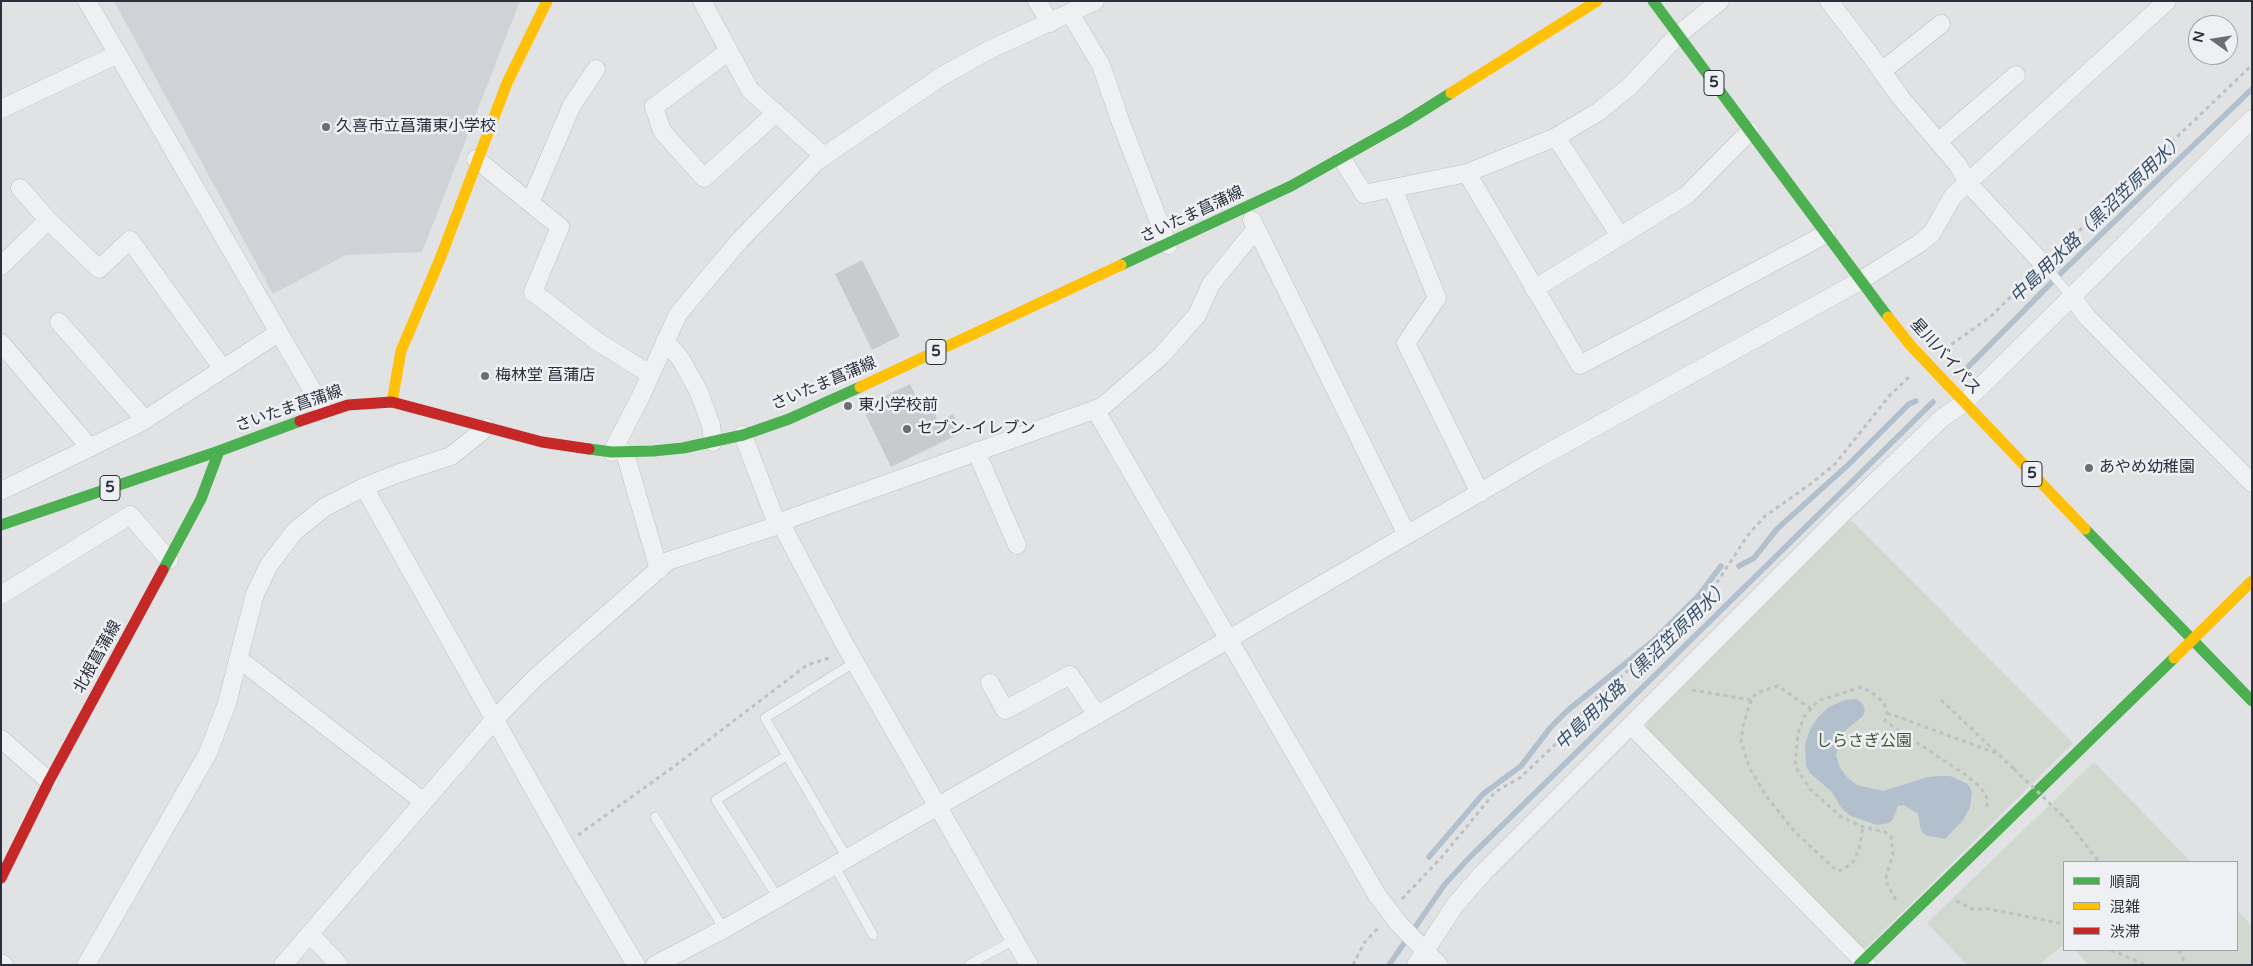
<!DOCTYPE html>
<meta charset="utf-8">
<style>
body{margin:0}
#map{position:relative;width:2253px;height:966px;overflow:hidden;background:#e0e2e4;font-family:"Varela Round","Noto Sans JP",sans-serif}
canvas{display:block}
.frame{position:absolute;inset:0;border:2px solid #29303b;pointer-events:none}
.legend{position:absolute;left:2063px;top:861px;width:175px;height:90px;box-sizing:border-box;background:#eef0f4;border:1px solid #9fa3aa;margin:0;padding:6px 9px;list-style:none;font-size:15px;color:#29303b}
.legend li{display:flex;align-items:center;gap:10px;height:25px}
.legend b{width:25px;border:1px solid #9fa3aa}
.north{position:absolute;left:2188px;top:15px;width:50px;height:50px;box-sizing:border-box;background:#eef0f4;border:1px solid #9fa3aa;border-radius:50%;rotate:283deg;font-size:14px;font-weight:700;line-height:20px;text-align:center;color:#29303b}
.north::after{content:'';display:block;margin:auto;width:18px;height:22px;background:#696e76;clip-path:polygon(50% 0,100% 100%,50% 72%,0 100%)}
</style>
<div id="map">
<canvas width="2253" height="966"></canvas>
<div class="frame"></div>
<ul class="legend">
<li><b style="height:6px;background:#4caf50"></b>順調</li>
<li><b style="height:6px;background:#ffc107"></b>混雑</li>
<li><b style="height:6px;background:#c62828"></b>渋滞</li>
</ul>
<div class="north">N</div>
</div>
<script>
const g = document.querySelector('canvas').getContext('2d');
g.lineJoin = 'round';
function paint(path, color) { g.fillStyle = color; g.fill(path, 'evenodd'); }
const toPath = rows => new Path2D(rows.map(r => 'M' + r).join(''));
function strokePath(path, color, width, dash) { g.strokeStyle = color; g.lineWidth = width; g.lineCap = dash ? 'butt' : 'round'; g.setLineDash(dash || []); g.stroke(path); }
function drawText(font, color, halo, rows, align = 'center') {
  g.font = font + ' "Varela Round","Noto Sans JP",sans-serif'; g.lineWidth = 5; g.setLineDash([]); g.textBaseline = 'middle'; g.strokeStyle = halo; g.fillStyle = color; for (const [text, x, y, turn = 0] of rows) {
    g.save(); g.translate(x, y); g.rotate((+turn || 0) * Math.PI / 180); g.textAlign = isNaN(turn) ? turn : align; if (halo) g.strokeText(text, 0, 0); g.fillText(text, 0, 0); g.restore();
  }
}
const built = toPath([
 [114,1,520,1,422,252,346,255,273,294]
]);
const green = toPath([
 [1848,521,1853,522,2073,743,1867,947,1858,947,1646,729,1647,722],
 [2094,762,2191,862,2064,862,2064,944,2039,965,1967,965,1927,923],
 [2237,910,2252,926,2252,965,2089,965,2075,950,2237,950]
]);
const water = toPath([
 [1857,699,1863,704,1865,709,1863,716,1842,733,1836,755,1840,768,1848,778,1857,785,1883,791,1928,777,1939,776,1950,776,1966,783,1970,787,1972,793,1970,807,1963,820,1945,839,1925,835,1921,830,1918,814,1904,805,1898,806,1893,819,1889,823,1877,825,1851,816,1842,809,1832,792,1810,773,1806,765,1805,744,1810,730,1818,717,1829,707,1845,700]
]);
const stream = toPath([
 [1966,369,2062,272,2252,89],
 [1739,566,1754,558,1777,529,1848,465,1909,404,1916,401],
 [1429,857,1483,794,1521,766,1550,728,1567,711,1653,641,1700,594,1721,566],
 [1389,965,1445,884,1469,858,1933,402]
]);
const building = toPath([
 [862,260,900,336,872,350,835,274],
 [910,384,925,415,934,411,938,421,953,414,961,433,891,467,862,407]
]);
const path = toPath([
 [2056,253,2252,65],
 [1945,349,1990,317,2031,277],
 [1692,690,1751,700],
 [1941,700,2014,769],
 [1811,709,1778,686,1756,693,1751,700,1743,726,1741,742,1750,769,1767,797,1795,832,1837,871,1843,870,1854,861,1859,849,1863,827],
 [1887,713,1999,754],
 [2066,819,2099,862],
 [578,835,672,768,807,665,832,657],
 [1402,899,1441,858,1495,792,1521,777,1560,740,1589,704,1636,664,1718,581,1748,535,1765,516,1808,486,1835,464,1890,395,1910,376],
 [1896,900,1887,884,1886,877,1893,854,1891,836,1885,832,1863,827,1840,816,1810,789,1795,766,1798,734,1804,717,1818,701,1861,687,1871,692,1884,703,1887,713,1885,721,1964,774,1978,785,1985,793,1988,802,1986,808],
 [1956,901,1975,910,1984,908,2064,924],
 [2111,950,2146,965],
 [2179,950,2186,965],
 [1353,965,1364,943,1379,927]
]);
const lane = toPath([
 [2044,265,2072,297],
 [655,817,724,929],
 [847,858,765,718,855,662],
 [834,865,873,935],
 [778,898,716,800,786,756],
 [969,965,1015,939]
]);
const street = toPath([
 [87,1,325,412],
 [702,1,750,90,824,156],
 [1037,1,1050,23],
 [1829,1,1871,56,1900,97,1958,165,1968,183,2044,265],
 [1070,13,1101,65,1121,123,1168,245],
 [729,51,654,107,662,131,704,178,776,113],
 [1882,71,1941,24],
 [1,109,118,54],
 [1556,137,1620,236],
 [1938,142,2016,75],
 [476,159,560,227,533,292,598,342,650,374],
 [1342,159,1364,194,1467,173,1556,137,1598,112,1630,86,1678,35,1720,1],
 [1467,173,1580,365,1826,234],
 [20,188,48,220,99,269,130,240,223,369],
 [1393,188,1437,298,1406,343,1480,493],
 [530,203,571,107,596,69],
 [1252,220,1407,535],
 [1,266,48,220],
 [1534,289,1687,195,1750,131],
 [2072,297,2087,317,2252,483],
 [59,322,145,420],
 [665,341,680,358,698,390,711,425,713,442],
 [1,343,90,448],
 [1095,409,1377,895,1399,924,1439,965],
 [743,435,777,524],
 [976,451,1017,545],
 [612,452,640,398,678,314,740,240,817,161,942,76,989,50,1095,1],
 [625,453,659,570],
 [364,487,568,850,636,965],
 [1,491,140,423,278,333],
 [780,522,845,645,1029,965],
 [1,595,130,515,169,560],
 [239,659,424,802],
 [990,683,1005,710,1070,675,1097,715],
 [1632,726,1867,965],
 [1,739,49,781],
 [311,935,339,965],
 [1,963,4,965],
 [86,965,208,753,227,703,255,594,269,565,295,531,325,507,364,487,399,473,451,456,486,428],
 [283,965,495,719,535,678,668,561,773,527,780,522,1102,407,1162,355,1197,315,1211,284,1256,229],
 [655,965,724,929,1229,639,1535,460,1860,281,1920,243,1932,233,1953,196,2167,1],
 [1416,965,1455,905,1483,873,1842,514,1942,418,1964,403,2252,119]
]);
const fast = toPath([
 [1653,1,1888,317],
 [1121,265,1291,186,1405,122,1451,93],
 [589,449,612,452,653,451,683,448,743,435,789,419,860,387],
 [1,525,219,451,300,421],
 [2085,529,2252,701],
 [163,570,201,499,219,451],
 [1859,965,2174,658]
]);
const slow = toPath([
 [1451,93,1597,1],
 [1888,317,1911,346,2085,529],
 [860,387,1121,265],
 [392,402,401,351,440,259,507,83,547,1],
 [2174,658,2252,581]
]);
const jam = toPath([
 [300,421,348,405,392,402,542,442,589,449],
 [1,878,49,781,163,570]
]);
const pathBridge = toPath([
 [2014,769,2066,819]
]);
const markers = [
 [326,127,5,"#696e76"],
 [485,376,5,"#696e76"],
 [848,406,5,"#696e76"],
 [907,429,5,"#696e76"],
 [2089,468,5,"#696e76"]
];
const shields = [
 [1714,83,20],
 [936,352,20],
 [2032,474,20],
 [110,488,20]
];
const shieldNames = [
 ["5",1714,83],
 ["5",936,352],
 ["5",2032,474],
 ["5",110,488]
];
const poiNames = [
 ["久喜市立菖蒲東小学校",336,127],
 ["梅林堂 菖蒲店",495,376],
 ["東小学校前",858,406],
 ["セブン-イレブン",917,429],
 ["あやめ幼稚園",2099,468]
];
const streetNames = [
 ["さいたま菖蒲線",1192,215,-25],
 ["星川バイパス",1945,357,48],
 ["さいたま菖蒲線",824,384,-23],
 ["さいたま菖蒲線",289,409,-19],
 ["北根菖蒲線",98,657,-61]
];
const parkNames = [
 ["しらさぎ公園",1864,742]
];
const waterNames = [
 ["中島用水路（黒沼笠原用水）",2098,219,-44],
 ["中島用水路（黒沼笠原用水）",1643,666,-44]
];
paint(built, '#cfd2d7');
paint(green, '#d1d8d0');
paint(water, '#b1c0cc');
strokePath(stream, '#b1c0cc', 5.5);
paint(building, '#c8cacc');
strokePath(lane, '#bec0c2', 10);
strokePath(street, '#bec0c2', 19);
strokePath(path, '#bec0c3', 3, [4, 4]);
strokePath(lane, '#eff0f2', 9);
strokePath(street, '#eff0f2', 18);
strokePath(fast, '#4caf50', 11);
strokePath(slow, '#ffc107', 11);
strokePath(jam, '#c62828', 11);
strokePath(pathBridge, '#bec0c3', 3, [4, 4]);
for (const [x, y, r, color] of markers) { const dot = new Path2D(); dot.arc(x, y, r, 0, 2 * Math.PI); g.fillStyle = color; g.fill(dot); strokePath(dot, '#eef0f4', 2); }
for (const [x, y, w] of shields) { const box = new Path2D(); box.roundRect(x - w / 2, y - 12.5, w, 25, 4); g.fillStyle = '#eef0f4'; g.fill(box); strokePath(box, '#29303b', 1); }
drawText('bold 15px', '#29303b', null, shieldNames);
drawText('16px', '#29303b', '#eef0f4', poiNames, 'left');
drawText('16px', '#29303b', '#eef0f4', streetNames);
drawText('16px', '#3f5538', '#eef0f4', parkNames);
drawText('italic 18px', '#38506b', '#eef0f4', waterNames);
</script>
